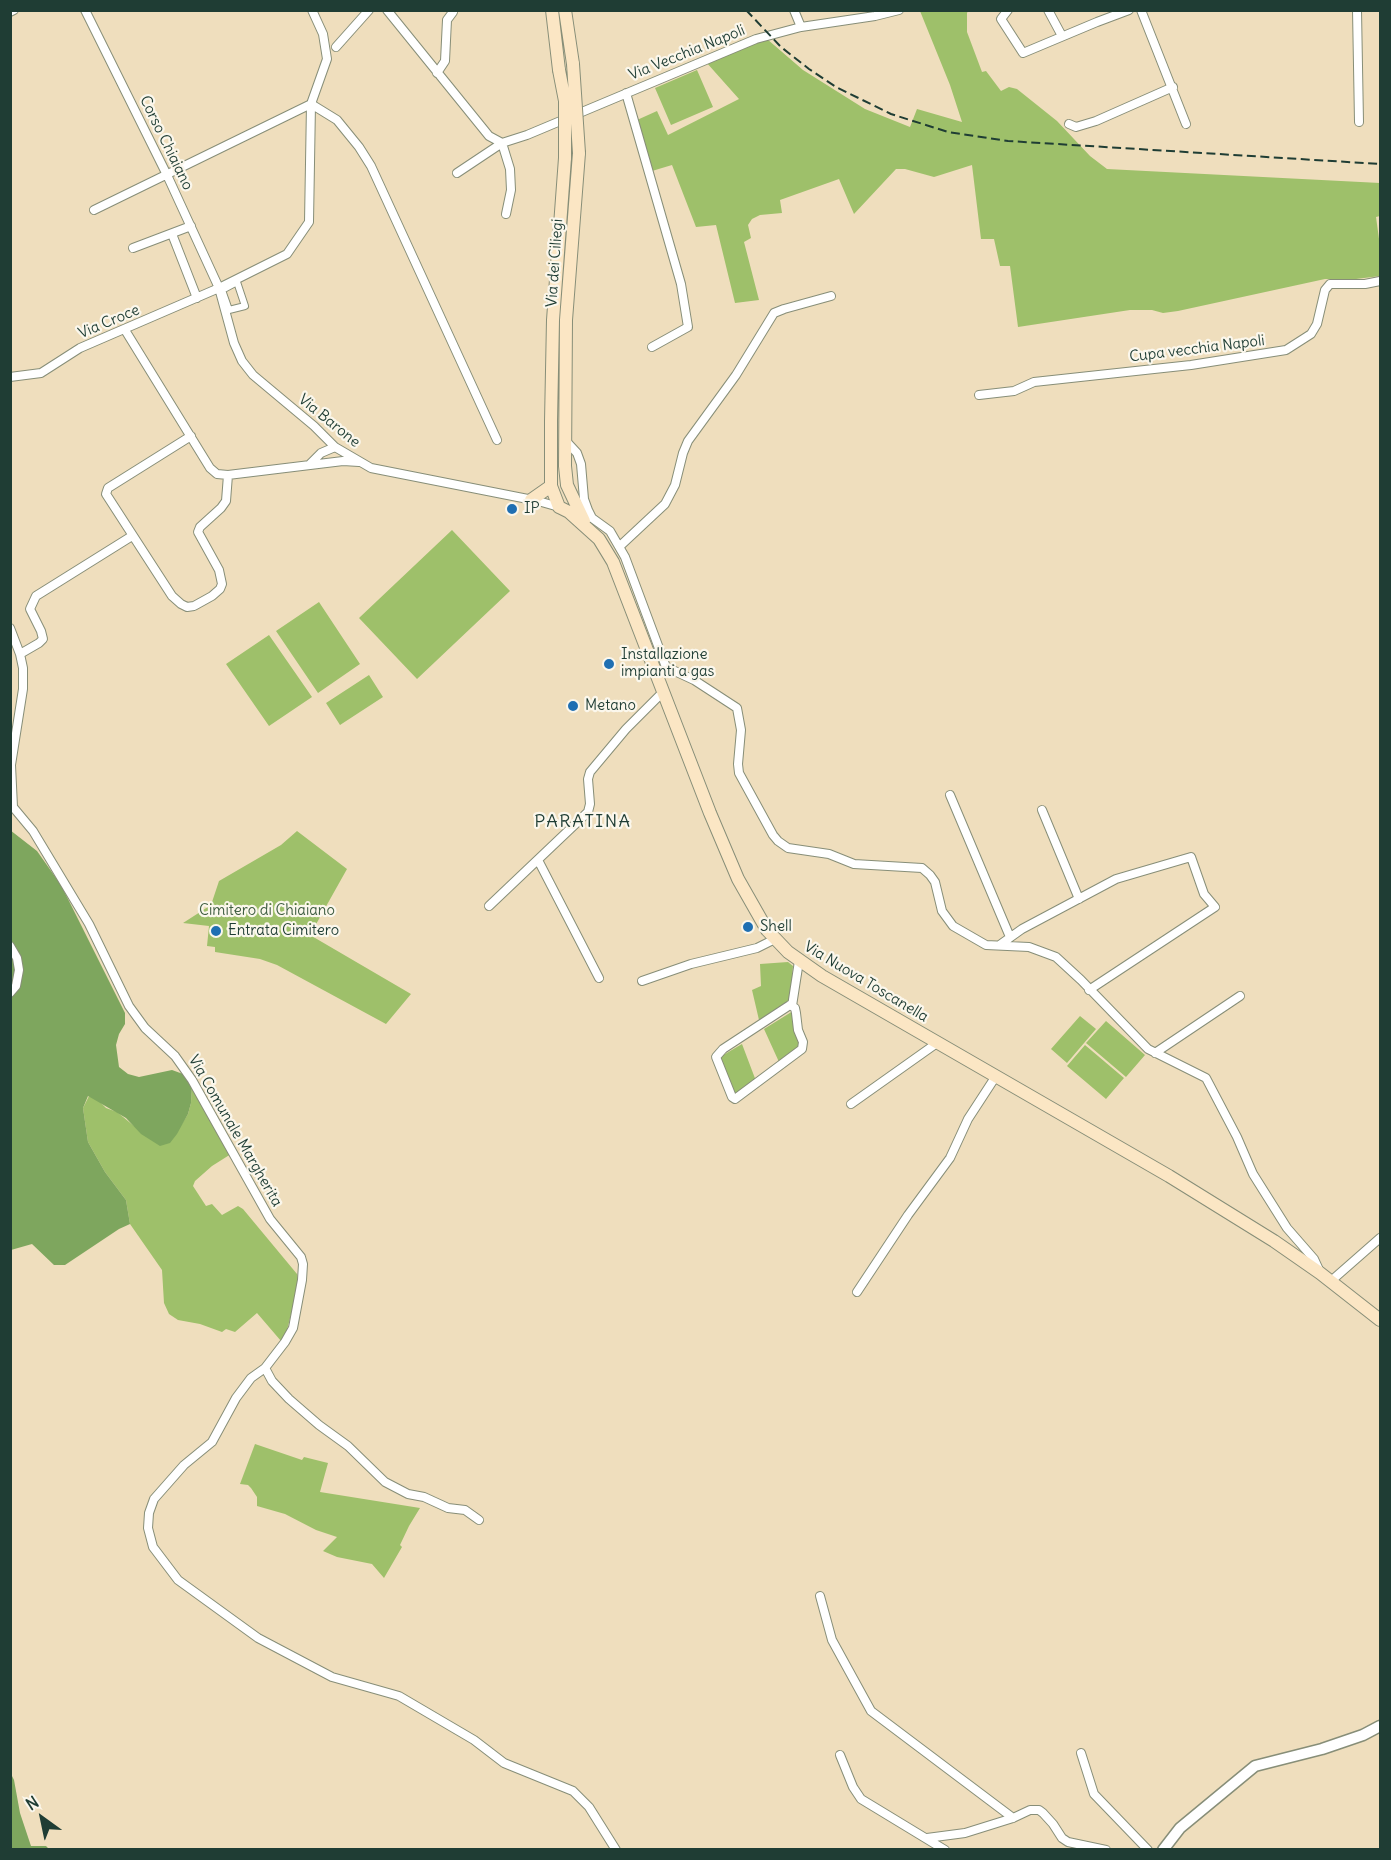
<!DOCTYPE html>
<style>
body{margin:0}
#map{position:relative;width:1391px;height:1860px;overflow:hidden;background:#efdebd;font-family:Delius,sans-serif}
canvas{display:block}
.frame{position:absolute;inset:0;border:12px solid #1f3d34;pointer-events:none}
.north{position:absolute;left:12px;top:1788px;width:60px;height:60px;-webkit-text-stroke:4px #fbf7ec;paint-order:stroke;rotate:327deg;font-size:16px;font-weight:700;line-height:24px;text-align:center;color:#1f3d34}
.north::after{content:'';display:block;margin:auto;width:21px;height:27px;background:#1f3d34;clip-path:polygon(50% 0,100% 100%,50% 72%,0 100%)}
</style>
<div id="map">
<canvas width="1391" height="1860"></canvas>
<div class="frame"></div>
<div class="north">N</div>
</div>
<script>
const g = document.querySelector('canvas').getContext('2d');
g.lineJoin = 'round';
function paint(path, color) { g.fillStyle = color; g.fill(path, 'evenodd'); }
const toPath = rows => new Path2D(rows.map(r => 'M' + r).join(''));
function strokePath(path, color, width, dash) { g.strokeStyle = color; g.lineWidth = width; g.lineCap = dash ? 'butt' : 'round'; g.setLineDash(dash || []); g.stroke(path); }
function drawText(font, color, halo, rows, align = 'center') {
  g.font = font + ' Delius,sans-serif'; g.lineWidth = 4.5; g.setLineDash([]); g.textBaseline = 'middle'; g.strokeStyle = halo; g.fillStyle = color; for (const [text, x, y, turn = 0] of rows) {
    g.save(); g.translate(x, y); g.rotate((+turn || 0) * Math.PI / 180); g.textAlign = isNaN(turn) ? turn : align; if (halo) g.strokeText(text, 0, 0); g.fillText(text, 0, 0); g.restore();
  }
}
const green = toPath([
 [920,11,968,11,967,13,967,32,982,72,986,71,1001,91,1009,87,1017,89,1057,121,1090,156,1107,169,1380,183,1380,216,1376,217,1380,246,1380,276,1356,279,1325,279,1178,311,1163,313,1152,310,1130,310,1018,327,1010,266,1000,266,994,239,981,239,972,165,934,177,905,169,896,169,854,214,839,179,780,200,782,213,760,215,752,219,748,225,751,238,744,242,759,300,735,303,716,225,696,227,672,165,652,171,637,120,657,111,668,135,739,99,706,62,767,39,803,70,865,109,910,127,917,109,962,122,950,85],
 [697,70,713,107,671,125,655,88],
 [452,530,510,591,417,679,359,618],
 [319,602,360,664,318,693,276,631],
 [269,635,312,697,269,726,226,664],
 [369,675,383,697,340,725,326,703],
 [297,831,347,869,310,935,411,994,386,1024,277,965,260,959,215,952,215,947,207,946,209,926,183,923,211,905,219,881,281,845],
 [788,962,793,966,790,1001,759,1020,752,990,761,986,760,964],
 [793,1011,800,1046,779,1062,764,1029],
 [1080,1016,1096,1029,1067,1063,1051,1049],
 [1106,1021,1145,1055,1126,1077,1086,1043],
 [742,1044,756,1081,736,1095,720,1057],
 [1085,1045,1124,1078,1106,1099,1067,1066],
 [192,1086,231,1154,212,1166,195,1181,193,1186,206,1206,212,1204,222,1215,238,1206,243,1209,297,1274,299,1283,287,1330,281,1341,257,1313,235,1332,226,1329,222,1332,200,1324,178,1320,169,1314,164,1303,162,1270,130,1224,126,1200,105,1172,88,1142,83,1108,89,1096,98,1100,106,1108,117,1112,134,1126,182,1124,188,1114,191,1103],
 [255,1444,302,1460,304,1457,328,1463,320,1492,420,1508,409,1526,400,1545,402,1547,384,1578,372,1564,337,1557,323,1551,337,1537,316,1530,285,1514,257,1506,257,1497,251,1488,248,1485,240,1484]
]);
const forest = toPath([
 [10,830,37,851,61,885,125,1013,125,1024,119,1034,116,1045,119,1067,128,1074,139,1077,172,1070,183,1074,192,1086,191,1103,188,1114,177,1134,170,1143,160,1146,141,1134,126,1118,88,1096,83,1108,88,1142,105,1172,126,1200,130,1224,119,1229,65,1265,54,1265,32,1244,11,1250],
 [10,1772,14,1780,20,1813,31,1846,46,1846,49,1849,11,1849]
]);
const pedestrian = toPath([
 [237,282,245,306,229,310,222,290,237,282]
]);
const minor = toPath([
 [85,10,167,175,219,288,234,343,242,361,253,375,314,426,335,447,371,468,538,501,559,507],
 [387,10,489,136,502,143,510,169,511,190,506,214],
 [794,10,801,27],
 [1008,10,1001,19,1023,53,1097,22,1129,10],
 [1048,10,1062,36],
 [1141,10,1186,124],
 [1357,10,1359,122],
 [10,12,14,10],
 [336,47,369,10],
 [437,73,445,61,447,20,453,12],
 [626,93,681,284,688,327,652,347],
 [1069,124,1076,127,1096,121,1173,87],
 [457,173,502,143,527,135,756,39,801,27,875,16,899,10],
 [94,210,311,104,337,120,359,147,371,166,497,440],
 [172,234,197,298],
 [133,248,191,226],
 [125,330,210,468,217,474,228,475,343,461,359,462],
 [10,377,41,373,80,348,219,288,287,254,309,222,311,104,327,59,323,34,312,10],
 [979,395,1014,391,1034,382,1191,365,1286,350,1311,334,1317,324,1325,290,1330,284,1365,284,1380,281],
 [191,436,108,488,106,494,172,596,181,604,187,607,194,606,212,596,220,589,222,584,219,570,198,532,200,527,221,508,226,501,228,475],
 [565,440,577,453,581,464,584,499,588,510,592,518,610,531,625,557,666,667,694,680,737,708,741,730,738,764,739,773,773,835,778,841,788,848,829,854,854,864,922,868,930,875,935,882,942,911,953,926,986,945,1029,947,1056,957,1081,980,1148,1049,1206,1078,1237,1137,1253,1174,1287,1228,1314,1259,1320,1272],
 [310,464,321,453,335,447],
 [620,546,665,504,675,485,683,453,688,441,736,375,774,313,784,309,831,296],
 [10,628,20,654,23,668,23,689,11,765,13,807,33,831,89,924,129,1006,145,1028,175,1056,192,1080,270,1219,301,1257,303,1264,302,1280,293,1328,285,1342,265,1368,251,1378,236,1398,212,1442,184,1465,154,1499,149,1513,148,1528,153,1547,178,1580,258,1638,332,1677,399,1696,474,1740,504,1763,573,1791,589,1807,616,1850],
 [20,654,39,643,43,639,41,631,30,609,36,596,132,536],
 [950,795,1010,937],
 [1042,810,1079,899],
 [538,860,599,978],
 [489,906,588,812,590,804,588,779,590,772,626,729,664,691],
 [1001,944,1022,929,1116,879,1191,857,1204,894,1215,907,1089,990],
 [10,946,17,958,19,970,16,986,10,993],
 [642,981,691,964,757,948,775,939],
 [790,1005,795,1008,796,1013,798,1030,803,1042,802,1049,735,1099,732,1097,716,1057,723,1049,790,1005],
 [792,1006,799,961],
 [1155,1053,1240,996],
 [851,1104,937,1043],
 [1331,1281,1380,1238],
 [857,1292,908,1215,950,1158,968,1119,996,1076],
 [265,1368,272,1381,289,1399,319,1425,348,1446,385,1482,408,1494,424,1497,448,1508,465,1510,479,1520],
 [820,1596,832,1640,871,1711,1013,1818],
 [1081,1753,1094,1794,1148,1850],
 [840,1755,853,1787,861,1799,945,1850],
 [927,1838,965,1833,1013,1818,1030,1810,1039,1810,1043,1813,1053,1824,1062,1838,1068,1842,1106,1850]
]);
const tertiary = toPath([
 [1163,1850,1180,1828,1255,1766,1322,1749,1363,1735,1380,1726]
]);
const secondary = toPath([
 [552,10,559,70],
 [565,10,573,64],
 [579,153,566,320,565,466,567,485,584,521],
 [531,500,551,486],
 [559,507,569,512,599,539,613,562,710,813,738,879,767,930,788,952,822,976,1169,1176,1274,1241,1320,1273,1380,1320],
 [559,507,551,486,551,421,553,320,565,158]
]);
const rail = toPath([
 [746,10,781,47,809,69,836,87,891,114,948,132,1008,141,1380,164]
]);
const secondaryBridge = toPath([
 [573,64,579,153],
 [559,70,565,101,565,158]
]);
const markers = [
 [512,509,6,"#1f6fb2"],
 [609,664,6,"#1f6fb2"],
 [573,706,6,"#1f6fb2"],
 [748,927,6,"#1f6fb2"],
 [216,931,6,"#1f6fb2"]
];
const streetNames = [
 ["Via Vecchia Napoli",687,53,-22],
 ["Corso Chiaiano",166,143,64],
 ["Via dei Ciliegi",555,263,-86],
 ["Via Croce",109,322,-23],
 ["Cupa vecchia Napoli",1197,349,-7],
 ["Via Barone",329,421,39],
 ["Via Nuova Toscanella",866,982,31],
 ["Via Comunale Margherita",235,1131,60]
];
const poiNames = [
 ["IP",524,509],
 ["Installazione",621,655],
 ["impianti a gas",621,672],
 ["Metano",585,706],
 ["Shell",760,927],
 ["Entrata Cimitero",228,931]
];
const parkNames = [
 ["Cimitero di Chiaiano",267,911]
];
const quarterNames = [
 ["PARATINA",583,822]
];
paint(green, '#9ec06a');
paint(forest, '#7ea65e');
strokePath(pedestrian, '#878e78', 8);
strokePath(minor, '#878e78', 10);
strokePath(tertiary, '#878e78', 13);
strokePath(secondary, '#878e78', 14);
strokePath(pedestrian, '#fff', 6);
strokePath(minor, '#fff', 8);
strokePath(tertiary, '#fff', 10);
strokePath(secondary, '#fbe6c4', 12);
strokePath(rail, '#1f3d34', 2, [9, 4.5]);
strokePath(secondaryBridge, '#878e78', 14, []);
strokePath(secondaryBridge, '#fbe6c4', 12);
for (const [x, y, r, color] of markers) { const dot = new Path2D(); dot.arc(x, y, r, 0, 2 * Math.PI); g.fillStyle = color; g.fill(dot); strokePath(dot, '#fbf7ec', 2); }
drawText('15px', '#1f3d34', '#fbf7ec', streetNames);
drawText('15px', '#1f3d34', '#fbf7ec', poiNames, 'left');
drawText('15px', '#3f5e42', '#fbf7ec', parkNames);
g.letterSpacing = '1.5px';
drawText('18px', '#1f3d34', '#fbf7ec', quarterNames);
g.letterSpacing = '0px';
</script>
